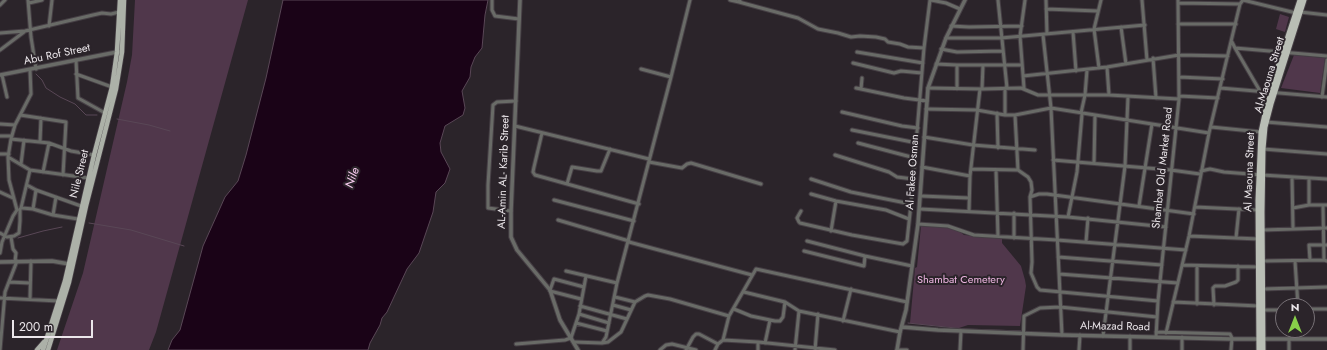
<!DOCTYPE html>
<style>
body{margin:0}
#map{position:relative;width:1327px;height:350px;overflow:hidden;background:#2b242a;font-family:Jost,sans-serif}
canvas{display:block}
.north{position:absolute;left:1275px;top:298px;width:40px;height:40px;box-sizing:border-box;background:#2b242a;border:1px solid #787277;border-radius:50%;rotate:0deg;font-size:11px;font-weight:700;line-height:16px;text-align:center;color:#ebe6ea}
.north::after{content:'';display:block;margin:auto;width:14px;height:18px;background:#88cf49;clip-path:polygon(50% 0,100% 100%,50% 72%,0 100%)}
.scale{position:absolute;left:12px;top:320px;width:81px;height:18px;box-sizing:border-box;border:2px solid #ebe6ea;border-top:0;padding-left:5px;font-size:12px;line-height:14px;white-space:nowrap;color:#ebe6ea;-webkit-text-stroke:3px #2b242a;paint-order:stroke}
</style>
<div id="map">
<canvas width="1327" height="350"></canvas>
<div class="north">N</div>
<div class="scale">200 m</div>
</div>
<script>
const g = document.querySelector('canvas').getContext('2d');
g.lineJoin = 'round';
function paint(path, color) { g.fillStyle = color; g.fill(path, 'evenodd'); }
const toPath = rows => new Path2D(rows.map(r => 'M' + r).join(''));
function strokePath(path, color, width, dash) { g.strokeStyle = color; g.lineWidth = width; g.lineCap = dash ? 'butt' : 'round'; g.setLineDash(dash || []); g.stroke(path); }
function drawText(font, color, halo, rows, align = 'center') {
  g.font = font + ' Jost,sans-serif'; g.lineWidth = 4; g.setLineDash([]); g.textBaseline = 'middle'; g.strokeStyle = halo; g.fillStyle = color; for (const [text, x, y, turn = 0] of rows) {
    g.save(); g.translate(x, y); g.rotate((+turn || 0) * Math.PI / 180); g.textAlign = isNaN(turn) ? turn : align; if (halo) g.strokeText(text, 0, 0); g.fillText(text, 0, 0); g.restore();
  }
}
const green = toPath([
 [135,0,248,0,156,332,149,350,57,350,83,273,127,82,132,55],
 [1280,14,1289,17,1285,32,1276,29],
 [1294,55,1325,58,1320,93,1281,88],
 [921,226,951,227,958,230,964,235,1002,238,1002,243,1021,266,1025,280,1026,286,1020,326,968,325,959,328,910,323,915,268,917,267]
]);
const water = toPath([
 [283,0,488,0,485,15,482,48,475,57,471,67,470,77,462,91,465,108,463,115,445,126,440,143,441,152,450,169,445,183,436,192,433,212,419,253,407,269,387,312,382,318,380,325,370,343,368,350,168,350,172,340,180,330,203,246,225,197,238,181,246,155,266,78,283,0]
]);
const stream = toPath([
 [36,74,42,80,46,88,60,97,75,104,86,115,97,115],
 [117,119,149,125,170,131],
 [89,223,131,230,184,246],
 [18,238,43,231,62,227],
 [908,323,965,329,1022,331]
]);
const minor = toPath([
 [28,0,31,37,36,69],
 [492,0,492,10,495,16,519,19],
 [730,0,739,2,740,0],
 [931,0,946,3,960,9],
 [998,0,1007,88],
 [1046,0,1047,34],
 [1142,0,1147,60],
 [1243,0,1296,13,1300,12,1327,15],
 [739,2,798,18,818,29,838,33,851,37,860,36,876,37,885,39,888,42,900,44,908,47,924,48],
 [29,3,42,0],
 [1178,3,1240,4],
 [0,5,5,0],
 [1046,9,1098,11],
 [1178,24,1236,24],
 [49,26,52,0],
 [951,26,969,27,1022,26],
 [1121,27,1126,64],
 [1073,32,1076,71],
 [0,33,25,31,93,15,102,13,111,14,119,12],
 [1043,35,1051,108,1062,335],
 [946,38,1001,38,1145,25],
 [1232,42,1235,48,1327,56],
 [1235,48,1260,91],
 [941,49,957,52,1003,51],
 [0,50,24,32],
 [857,52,923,63],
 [1153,58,1156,98],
 [76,60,78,98,105,113],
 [853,63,894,73,901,71,922,73],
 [936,64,957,65,1022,65],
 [957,65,957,89],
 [1107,67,1109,95],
 [1099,68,1094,29,1101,0],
 [641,69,671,77],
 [76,74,112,87],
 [2,75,7,97],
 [1023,76,1107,67,1179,55,1228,56],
 [1179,77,1223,79],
 [856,88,904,98,927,101],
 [928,88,982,89,1021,88,1038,95,1109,95,1179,99],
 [1024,88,1020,36,1025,0],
 [1220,88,1327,97],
 [861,89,862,78],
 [982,89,983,65],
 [1179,96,1218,98],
 [1322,97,1327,60],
 [926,109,977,110,1005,115,1015,115,1051,108,1209,133],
 [842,112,902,126,918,128],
 [997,113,998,148],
 [1081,113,1085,95,1087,70],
 [20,115,66,122,63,175],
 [1005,115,1005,88],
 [1015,115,1018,170],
 [1266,122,1327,127],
 [0,124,15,125],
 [515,126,649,159],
 [1211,127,1261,132],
 [852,130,917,143],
 [542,133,534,167,533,172,535,175,639,204],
 [0,136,12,136],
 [924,137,973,145,1035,150],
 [11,139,49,143,71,151,94,155],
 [40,142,41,118],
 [858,143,915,158],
 [1263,149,1327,154],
 [0,154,9,154],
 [835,155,889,172,897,177,913,179],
 [8,157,30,170,88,178],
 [1053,160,1171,170,1200,174],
 [649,162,682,168,687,164,691,163,761,184],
 [1094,163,1095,115],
 [21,164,24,140],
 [922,167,970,176],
 [971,169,1018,170,1028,177,1031,182,1032,190,1030,197,1032,262,1031,273,1037,287,1040,290,1158,301],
 [996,170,998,236],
 [1201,171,1210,169,1224,172,1262,175,1327,179],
 [43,172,49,143],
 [1292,177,1293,228],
 [1309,178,1309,205],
 [567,184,572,167,597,171,601,171,610,149],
 [27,185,36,190,81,206],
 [0,192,13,198],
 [811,194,836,201,886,210,909,219],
 [921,196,969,198],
 [1030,197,1039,194,1047,194,1194,214],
 [554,200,634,221],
 [911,204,924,48,930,0],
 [1323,205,1324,260],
 [1139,206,1152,124],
 [1195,207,1258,210],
 [21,208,30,170],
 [22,208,33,209,53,215,78,219],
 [1293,208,1309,205,1327,205],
 [33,209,36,190],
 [920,209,1068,217,1166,227],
 [511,211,488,208,488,185,493,105,497,102,516,101],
 [801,211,797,218,799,222,800,223,852,235,903,244,907,241,911,204,851,192,811,179],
 [969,211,970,176,980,89],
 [53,215,56,197],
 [1068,217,1077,172,1082,114],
 [558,220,629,241],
 [918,224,948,226,974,235,1057,240,1186,250],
 [1262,230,1327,228],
 [831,231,836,201],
 [0,233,7,237,14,236,19,233,20,221,20,209],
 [1189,236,1259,239],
 [11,237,13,249,16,253,15,261],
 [1014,238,1014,213],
 [1236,238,1239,209],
 [807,241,865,256,912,266],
 [629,242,752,275],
 [1086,242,1088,218],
 [804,251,864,266,865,256],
 [0,253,2,242,13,216,17,210,9,180,8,157,11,139,15,125,31,94,30,70],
 [1058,257,1162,265],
 [1310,260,1309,245,1327,245],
 [1262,261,1324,260,1327,261],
 [1295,261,1298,306],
 [1182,265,1258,267],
 [566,271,617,283],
 [1059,274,1178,283],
 [9,282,30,283],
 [1263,289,1327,287],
 [550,290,554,279,584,287],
 [550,291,581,299],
 [744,292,785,302,799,311,900,332],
 [615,297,635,302],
 [0,298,59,301],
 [30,299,31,261],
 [1173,302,1259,306],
 [1197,304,1197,266],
 [613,305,631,310],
 [1214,305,1213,288,1215,286,1225,286,1236,282,1238,280,1238,266],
 [580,306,627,319],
 [734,309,751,316,775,321,780,321,783,317,785,302],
 [1307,309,1327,309],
 [1263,310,1283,310],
 [579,314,609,323],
 [843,321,851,289],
 [576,323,607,331],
 [1156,332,1230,334,1232,338,1231,350],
 [1166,333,1189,236,1209,133,1240,4,1243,0],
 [1103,336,1125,166,1128,97],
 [1156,337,1158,301,1179,99,1178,0],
 [1289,339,1289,350],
 [723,340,758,342,835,350],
 [574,342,602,343,606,337,617,283,671,77,690,0],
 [602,343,608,342,621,332,635,302,645,296,648,295,670,299,729,316],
 [765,343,770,320],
 [516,344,565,340,571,338,579,314,586,276],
 [0,350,5,292,17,261],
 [660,350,666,345,672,344,696,350],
 [686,350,693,337,696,334,699,334,718,344],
 [715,350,718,344,723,340,729,316,756,269,907,302],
 [758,350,758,342],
 [795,350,799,311],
 [815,350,818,314],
 [897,350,907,350],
 [960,350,961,331],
 [1023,350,1024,316,1040,308,1060,307,1157,317],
 [1079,350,1080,335],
 [1130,350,1130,336],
 [1182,350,1182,337]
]);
const tertiary = toPath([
 [520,0,511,211,511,237,517,250,550,290,560,320,578,350],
 [0,75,117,52,122,52],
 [0,262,52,261,69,264],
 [902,327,938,330,1062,335,1231,339,1327,339],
 [897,350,900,332,906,310,918,224,928,88,946,38,965,0]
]);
const primary = toPath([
 [37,350,44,342],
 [43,350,65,281,94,155,112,87,117,52,120,0],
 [48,350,69,282,86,206,116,89,122,52,124,0]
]);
const trunk = toPath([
 [1259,350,1258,200,1261,132,1270,91,1300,0],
 [1263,350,1262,212,1263,149,1265,127,1271,104,1304,0]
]);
const streetNames = [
 ["Abu Rof Street",57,55,-12],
 ["Al-Maouna Street",1270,75,-73],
 ["Shambat Old Market Road",1163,168,-84],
 ["AL-Amin AL- Karib Street",504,172,-88],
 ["Al Fakee Osman",913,172,-86],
 ["Al Maouna Street",1250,172,-88],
 ["Nile Street",80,174,-76],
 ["Al-Mazad Road",1115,327,1]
];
const parkNames = [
 ["Shambat Cemetery",961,280]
];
const waterNames = [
 ["Nile",353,178,-71]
];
paint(green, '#50374b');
paint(water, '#1a0317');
strokePath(water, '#594756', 1);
strokePath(stream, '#594756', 1);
strokePath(minor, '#463f45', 5);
strokePath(tertiary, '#463f45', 5.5);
strokePath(primary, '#463f45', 6);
strokePath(trunk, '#463f45', 7);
strokePath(minor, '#696b67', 3);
strokePath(tertiary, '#696b67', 3.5);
strokePath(primary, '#acb1a8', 4.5);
strokePath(trunk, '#b9beb5', 5);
drawText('11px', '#ebe6ea', '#2b242a', streetNames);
drawText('11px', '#ecb4e0', '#2b242a', parkNames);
drawText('italic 12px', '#f9ccf0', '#2b242a', waterNames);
</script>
